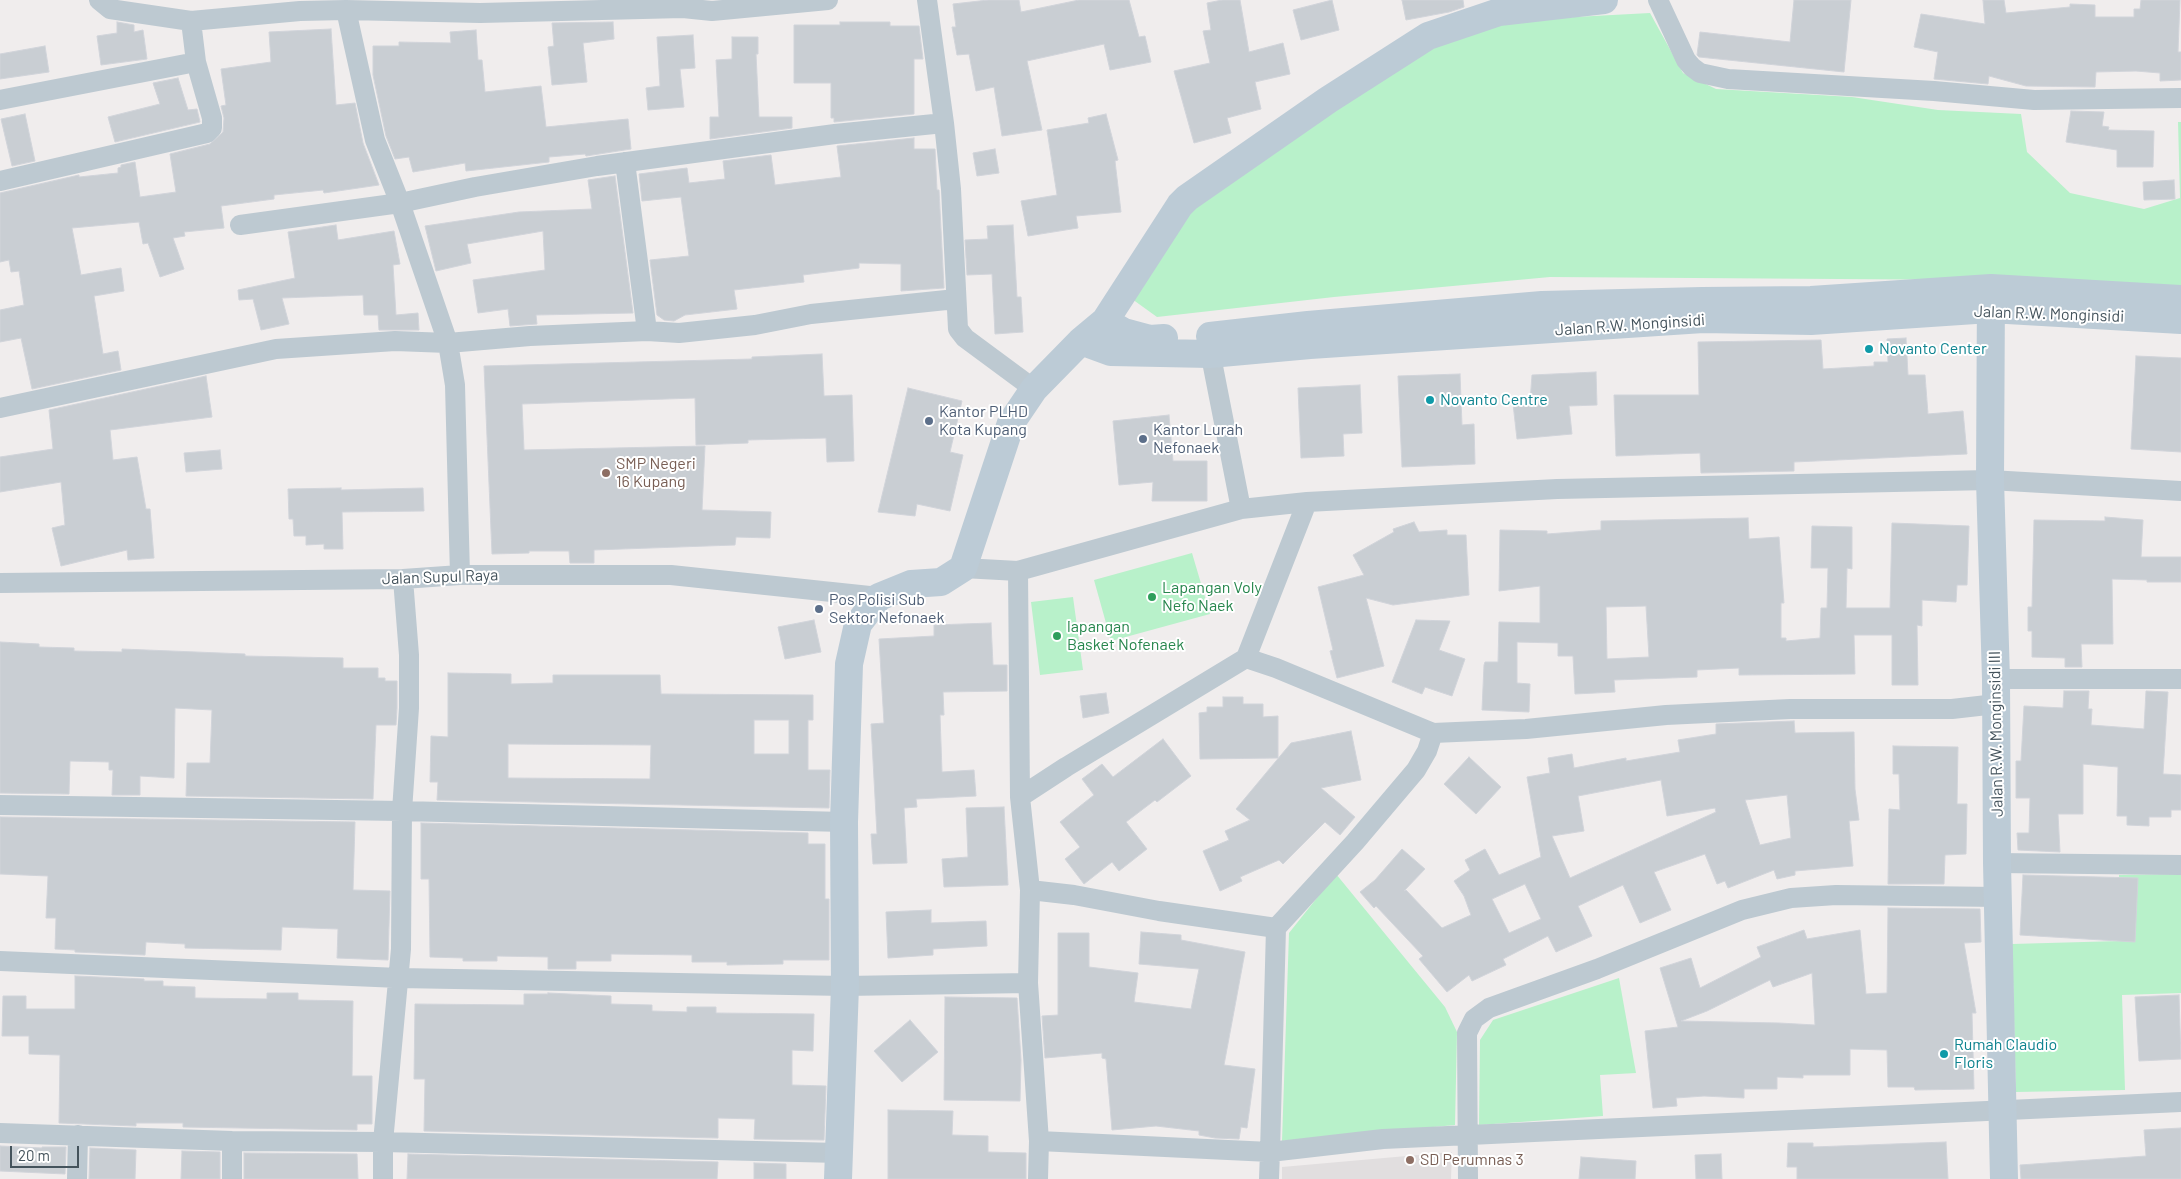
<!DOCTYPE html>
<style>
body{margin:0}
#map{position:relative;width:2181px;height:1179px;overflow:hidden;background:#f0eded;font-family:Barlow,sans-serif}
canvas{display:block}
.scale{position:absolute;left:10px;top:1146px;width:69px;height:22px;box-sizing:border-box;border:2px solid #44535c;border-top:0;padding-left:6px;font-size:15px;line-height:18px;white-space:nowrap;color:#44535c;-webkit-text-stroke:4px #fff;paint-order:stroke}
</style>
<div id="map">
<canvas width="2181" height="1179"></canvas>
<div class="scale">20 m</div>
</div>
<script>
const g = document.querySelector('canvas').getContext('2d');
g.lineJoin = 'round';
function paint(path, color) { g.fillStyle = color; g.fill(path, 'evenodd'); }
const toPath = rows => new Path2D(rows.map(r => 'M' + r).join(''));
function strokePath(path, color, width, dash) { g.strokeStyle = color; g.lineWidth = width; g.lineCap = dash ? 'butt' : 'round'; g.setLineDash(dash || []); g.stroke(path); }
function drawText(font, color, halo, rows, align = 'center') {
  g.font = font + ' Barlow,sans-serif'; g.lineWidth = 4; g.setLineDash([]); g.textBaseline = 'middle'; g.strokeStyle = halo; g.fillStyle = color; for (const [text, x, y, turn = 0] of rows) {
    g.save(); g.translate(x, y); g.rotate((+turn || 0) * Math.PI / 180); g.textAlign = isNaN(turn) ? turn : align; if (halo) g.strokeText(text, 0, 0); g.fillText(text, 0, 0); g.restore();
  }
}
const education = toPath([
 [1452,1152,1451,1179,1282,1179,1282,1167]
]);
const green = toPath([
 [1650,13,1683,73,1716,89,1852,97,1938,110,2021,114,2027,152,2070,193,2144,209,2180,198,2178,122,2181,122,2181,288,1983,280,1550,277,1334,297,1157,317,1132,299,1188,200,1407,55,1499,21],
 [1192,553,1210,614,1111,641,1094,580],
 [1073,597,1083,670,1040,675,1031,602],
 [1336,874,1445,1007,1457,1032,1455,1125,1282,1141,1289,933],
 [2181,874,2181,993,2122,995,2125,1090,2016,1092,2012,944,2120,941,2119,875],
 [1619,978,1636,1073,1600,1075,1603,1116,1479,1125,1480,1040,1493,1020]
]);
const building = toPath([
 [988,0,1019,0,1021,12,1079,0,1129,0,1139,37,1145,36,1151,62,1110,70,1104,44,1027,61,1042,130,1002,136,994,87,976,91,969,54,957,55,952,27,956,27,953,4,988,0],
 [1222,0,1240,0,1249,52,1283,43,1290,74,1255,82,1261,109,1227,118,1231,133,1194,143,1174,71,1210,63,1203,31,1211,30,1207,3,1222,0],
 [1332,0,1339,30,1301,40,1293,10,1332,0],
 [1402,0,1463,0,1464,7,1449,12,1406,20,1402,0],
 [1794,0,1851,0,1844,72,1699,57,1697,55,1700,32,1790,42,1794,0],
 [1983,0,2004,0,2006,13,2070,7,2070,4,2095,5,2095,17,2134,17,2134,9,2140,9,2141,0,2180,0,2178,52,2181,52,2181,80,2160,81,2160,73,2136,71,2096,72,2095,87,2026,86,1989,76,1988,84,1934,79,1938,52,1914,47,1921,14,1985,24,1983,0],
 [117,22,134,25,134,32,143,30,147,59,101,65,97,36,117,33,117,22],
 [613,22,614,39,583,43,587,82,552,85,548,47,554,46,552,23,613,22],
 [840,22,890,22,890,26,919,26,923,59,914,59,914,114,834,122,834,118,831,118,831,83,794,83,794,25,840,25,840,22],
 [331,29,336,105,355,103,363,143,379,185,324,193,323,190,274,195,274,199,221,206,224,228,184,232,185,236,173,238,184,269,160,277,148,243,143,244,139,222,72,228,81,275,121,268,124,291,94,296,103,354,118,351,121,370,32,389,21,338,0,342,0,310,24,305,19,271,11,272,9,260,0,262,0,193,79,175,79,177,118,173,118,168,121,167,121,165,135,162,140,197,176,192,170,154,210,144,223,132,224,118,221,106,226,105,221,69,271,62,269,32,331,29],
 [476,30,478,60,482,60,485,92,541,86,546,127,628,119,631,149,586,156,585,154,549,157,549,162,466,171,465,163,413,172,409,157,395,159,386,136,373,75,373,46,399,46,399,42,451,43,450,32,476,30],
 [693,35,695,68,680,69,684,107,648,110,646,88,660,86,657,37,693,35],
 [732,37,758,37,758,54,756,54,759,117,792,117,792,128,710,139,710,117,719,117,716,60,732,59,732,37],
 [45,46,49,72,0,79,0,54,45,46],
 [178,78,188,110,197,109,200,122,115,142,108,117,160,104,153,83,178,78],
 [2071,111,2104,112,2102,126,2109,127,2108,130,2154,131,2153,167,2117,167,2117,150,2066,142,2071,111],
 [25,114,35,161,12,166,1,119,25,114],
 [1106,114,1118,160,1115,161,1121,212,1076,216,1078,228,1028,236,1021,201,1057,195,1047,130,1089,123,1088,118,1106,114],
 [914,138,914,149,935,149,937,190,939,190,944,288,901,291,901,264,859,263,859,268,803,275,804,282,734,290,737,309,685,315,674,321,664,320,657,315,650,260,689,256,681,197,642,201,639,174,687,168,689,183,725,179,723,161,771,155,775,185,841,177,837,146,914,138],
 [995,149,999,173,977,176,973,153,995,149],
 [615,176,633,313,536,315,537,324,510,326,508,309,478,313,473,280,545,270,543,231,467,244,471,263,436,271,425,226,519,212,592,209,588,180,615,176],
 [2174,180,2175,199,2144,200,2143,182,2174,180],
 [336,225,338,240,394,231,400,264,393,265,396,315,418,313,419,330,379,330,378,315,364,315,363,295,282,298,289,324,261,330,253,299,239,300,238,290,295,278,288,232,336,225],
 [1013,225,1017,297,1021,297,1023,332,995,334,992,274,967,275,965,240,988,239,987,226,1013,225],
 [1906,338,1908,375,1925,375,1928,414,1963,411,1967,454,1794,462,1794,471,1701,473,1700,453,1616,456,1614,395,1699,395,1698,342,1821,340,1823,369,1874,366,1874,362,1888,362,1887,339,1906,338],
 [822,354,824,396,852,395,854,461,827,462,826,438,748,440,748,443,696,445,695,398,522,404,524,450,705,446,702,510,771,512,770,538,736,537,735,545,594,550,594,563,570,563,569,551,529,551,529,553,492,554,484,366,752,359,752,357,822,354],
 [2136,356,2181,358,2181,452,2131,449,2136,356],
 [1596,372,1597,405,1569,406,1572,434,1517,439,1513,404,1530,402,1532,375,1596,372],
 [1460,374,1462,425,1474,424,1475,464,1402,467,1398,376,1460,374],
 [206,376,212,417,110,430,113,460,137,457,146,509,150,509,154,558,128,560,127,550,61,566,52,528,65,525,61,482,0,492,0,457,53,449,49,410,206,376],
 [1360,385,1362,433,1343,434,1344,456,1301,458,1298,388,1360,385],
 [908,388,962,401,950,452,963,455,950,511,917,504,915,516,878,512,908,388],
 [1169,415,1173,461,1207,461,1207,501,1152,501,1153,482,1119,485,1113,421,1169,415],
 [220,450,222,469,186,472,184,453,220,450],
 [341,488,341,490,423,488,424,511,342,512,343,549,324,549,324,544,306,545,306,536,294,536,293,519,289,519,288,489,341,488],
 [2105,517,2143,520,2141,557,2181,557,2181,582,2147,582,2147,580,2112,579,2113,644,2081,644,2082,667,2065,667,2065,658,2032,657,2032,631,2028,631,2028,607,2032,607,2034,520,2105,521,2105,517],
 [1748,518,1749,539,1779,537,1784,603,1781,603,1781,638,1786,638,1786,641,1820,638,1821,608,1827,608,1828,568,1811,568,1812,526,1852,527,1852,569,1847,568,1846,608,1890,608,1892,523,1969,526,1967,585,1957,585,1956,602,1922,600,1922,626,1917,625,1918,685,1892,685,1892,635,1854,635,1855,674,1739,675,1739,668,1697,670,1697,677,1614,680,1615,692,1575,694,1573,656,1558,656,1558,643,1517,642,1517,683,1530,684,1529,712,1482,710,1484,665,1485,662,1498,662,1499,622,1540,623,1540,586,1499,591,1500,530,1547,531,1547,534,1601,530,1601,521,1748,518],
 [1646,606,1649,657,1607,659,1606,607,1646,606],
 [1414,522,1419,532,1447,530,1447,535,1466,535,1469,595,1393,605,1366,598,1384,666,1337,678,1330,651,1333,650,1318,587,1364,575,1353,555,1394,532,1393,529,1414,522],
 [814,620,821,652,785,659,778,627,814,620],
 [1416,620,1450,621,1439,650,1465,659,1452,696,1425,687,1422,694,1392,682,1416,620],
 [991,623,993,665,1007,665,1007,691,943,692,944,715,940,715,942,772,974,770,976,796,916,799,917,807,904,808,907,863,873,864,871,834,877,834,871,724,884,723,879,639,934,636,934,625,991,623],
 [0,642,39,644,39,647,74,648,74,651,122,652,122,649,245,654,245,656,343,658,343,668,378,668,378,678,385,678,385,681,397,681,397,708,396,725,376,725,373,799,186,796,187,763,210,763,212,710,175,708,174,778,140,776,140,795,112,795,113,770,109,770,109,762,70,761,69,794,0,793,0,642],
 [448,673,511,674,511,684,553,683,553,675,660,675,661,694,813,695,813,720,808,720,808,770,830,770,829,808,437,800,438,782,430,782,431,736,448,737,448,673],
 [754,720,789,720,789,754,754,754,754,720],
 [508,744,651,745,650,779,508,778,508,744],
 [2064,691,2089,691,2088,709,2092,709,2091,725,2144,729,2146,691,2168,692,2163,774,2181,775,2181,810,2171,810,2171,817,2149,817,2149,826,2127,825,2127,816,2117,816,2118,767,2083,764,2083,814,2058,814,2060,852,2018,850,2017,833,2029,833,2030,798,2016,798,2016,761,2021,761,2024,706,2063,708,2064,691],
 [1106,693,1109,713,1083,718,1080,696,1106,693],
 [1223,697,1243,697,1243,704,1263,704,1263,717,1278,716,1278,758,1200,759,1199,713,1207,712,1207,707,1223,707,1223,697],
 [1794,721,1795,733,1854,732,1855,789,1859,820,1849,821,1853,866,1795,871,1795,875,1777,879,1774,870,1728,888,1725,881,1717,884,1705,854,1654,872,1671,910,1640,923,1623,885,1578,906,1592,936,1556,952,1548,936,1503,959,1506,965,1472,981,1469,975,1447,992,1419,959,1423,956,1376,906,1374,908,1360,892,1375,880,1402,849,1425,869,1404,891,1406,890,1442,928,1471,915,1464,896,1454,881,1470,870,1465,860,1485,849,1499,875,1541,857,1527,777,1550,773,1548,758,1572,754,1574,768,1626,758,1626,761,1680,752,1678,740,1716,734,1716,724,1794,721],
 [1661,780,1667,816,1715,808,1716,812,1570,878,1552,836,1584,831,1578,796,1661,780],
 [1787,795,1791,838,1760,845,1745,800,1787,795],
 [1525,884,1541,919,1509,933,1492,899,1525,884],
 [1351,731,1361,780,1321,788,1355,817,1340,835,1325,822,1283,864,1279,860,1240,877,1242,881,1220,891,1203,851,1229,840,1225,831,1250,820,1236,809,1291,743,1351,731],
 [1163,739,1191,776,1157,802,1155,800,1126,822,1147,849,1119,871,1112,862,1084,884,1065,859,1080,847,1060,822,1094,795,1082,779,1102,764,1113,777,1163,739],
 [1893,746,1958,747,1957,804,1967,804,1966,854,1945,855,1944,884,1888,884,1889,809,1900,810,1899,774,1893,774,1893,746],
 [1469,757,1501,787,1476,814,1444,784,1469,757],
 [1004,807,1008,885,944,887,942,859,968,857,966,808,1004,807],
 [0,817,355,822,353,890,390,891,388,960,337,958,338,929,282,927,281,950,185,948,185,944,146,942,145,955,75,952,75,950,55,949,56,918,46,918,48,876,0,874,0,817],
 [421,823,808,833,808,844,825,844,825,899,829,899,829,960,783,960,783,964,727,965,727,962,692,962,692,955,611,954,611,961,576,961,576,969,548,969,548,957,497,956,497,961,463,961,463,958,430,957,429,879,421,879,421,823],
 [2023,875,2138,878,2135,942,2020,935,2023,875],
 [1888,908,1980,909,1981,942,1964,943,1976,1013,1972,1013,1974,1089,1915,1090,1914,1087,1888,1087,1887,1050,1850,1049,1850,1075,1803,1075,1803,1078,1777,1077,1777,1089,1744,1089,1744,1098,1704,1096,1676,1098,1677,1106,1653,1108,1645,1031,1678,1027,1660,968,1691,958,1700,988,1761,957,1757,947,1804,930,1807,939,1860,930,1866,994,1887,993,1888,908],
 [1812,973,1815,1025,1779,1023,1681,1021,1707,1011,1770,980,1773,987,1812,973],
 [931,910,931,923,986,921,987,946,933,949,933,955,888,958,886,912,931,910],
 [1141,932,1181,935,1181,940,1245,952,1224,1065,1255,1069,1247,1128,1241,1127,1239,1139,1215,1138,1199,1135,1199,1131,1156,1126,1112,1130,1106,1059,1102,1058,1102,1053,1045,1058,1042,1016,1058,1015,1058,933,1089,933,1089,967,1138,973,1134,1002,1191,1009,1199,969,1139,964,1141,932],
 [75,976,144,979,144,981,163,981,163,986,195,987,195,998,267,999,267,993,298,993,298,1000,353,1001,352,1076,372,1076,372,1124,357,1124,357,1130,183,1127,183,1123,136,1123,136,1126,59,1123,60,1055,29,1054,29,1036,2,1036,3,996,26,996,26,1009,75,1009,75,976],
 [548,993,611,996,611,1004,652,1005,652,1011,687,1012,687,1007,716,1007,716,1013,814,1014,813,1051,792,1050,792,1085,826,1086,824,1140,754,1139,755,1119,718,1118,718,1138,424,1131,425,1079,414,1079,415,1004,524,1005,524,994,548,994,548,993],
 [2179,995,2181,1059,2139,1061,2135,997,2179,995],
 [945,997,1017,998,1021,1060,1020,1101,944,1100,945,997],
 [910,1020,938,1052,902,1082,874,1051,910,1020],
 [888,1110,953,1111,952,1135,988,1136,988,1152,1026,1153,1026,1179,888,1179,888,1110],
 [2181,1128,2181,1179,2021,1179,2020,1165,2146,1156,2144,1130,2181,1128],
 [1946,1142,1948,1179,1797,1179,1797,1167,1787,1167,1788,1143,1813,1143,1813,1147,1946,1142],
 [0,1146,42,1148,42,1147,66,1147,65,1174,0,1171,0,1146],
 [90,1148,136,1150,135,1179,89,1179,90,1148],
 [182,1151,220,1152,220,1179,181,1179,182,1151],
 [244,1153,357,1154,358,1179,244,1179,244,1153],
 [408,1154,718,1162,717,1179,407,1179,408,1154],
 [1721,1154,1722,1179,1696,1179,1695,1155,1721,1154],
 [1581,1157,1636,1161,1635,1179,1579,1179,1581,1157],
 [754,1163,786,1164,786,1179,754,1179,754,1163]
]);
const street = toPath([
 [99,0,110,9,191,21],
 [927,0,944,123,951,189,958,329,965,338,1034,389],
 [1658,0,1686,60,1692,67,1700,73,1728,79,1934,91,2034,100,2181,98],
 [346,10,480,13,683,8,712,11,828,0],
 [0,100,196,62,191,21,300,11,346,10,375,140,400,203,448,343,455,385,460,575],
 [625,162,647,331],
 [0,181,207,133,212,128,212,118,196,62],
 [240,225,400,203,475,187,597,166,835,134,944,123],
 [1208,341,1241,509],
 [0,408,276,349,395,341,448,343,530,336,647,331,679,333,755,325,811,314,956,299],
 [963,568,1018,571,1241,509,1307,502,1557,489,1990,480,2181,491],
 [1018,571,1020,797],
 [0,583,403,579,460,575,671,575,879,597],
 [1246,658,1307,502],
 [1996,679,2181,679],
 [0,805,402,811,844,822],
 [1997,863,2181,865],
 [1030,890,1028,983,1039,1141,1038,1179],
 [1276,928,1159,911,1074,895,1030,890,1020,797,1066,767,1246,658,1276,668,1433,733,1526,729,1666,715,1790,709,1952,709,1996,704],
 [0,961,399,978,845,986,1028,983],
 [0,1133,232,1141,383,1142,839,1153],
 [232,1141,232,1179],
 [1039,1141,1270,1152,1276,928,1355,842,1416,770,1427,751,1433,733],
 [77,1179,78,1135],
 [383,1179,383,1142,401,949,402,811,409,708,409,655,403,579],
 [1269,1179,1270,1152,1383,1139,2181,1102],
 [1468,1179,1467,1033,1474,1019,1489,1008,1597,969,1742,910,1791,898,1836,895,1999,897]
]);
const secondary = toPath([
 [1991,290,1990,480,1996,679,1997,863,2004,1179],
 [1105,321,1124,332,1150,339,1164,338],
 [1210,336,1308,325,1542,305,1702,301,1811,300,1991,288,2181,299],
 [1081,341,1111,352,1210,354,1310,345,1703,319,1811,321,1990,309,2181,320],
 [838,1179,845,986,844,822,849,664,858,624,879,597,911,584,941,582,963,568,1011,423,1034,389,1081,341,1105,321,1180,205,1187,198,1328,100,1428,36,1499,12,1604,0]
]);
const markers = [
 [1869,349,5,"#0f9aa8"],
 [1430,400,5,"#0f9aa8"],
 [929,421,5,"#5c6f8a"],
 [1143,439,5,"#5c6f8a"],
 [606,473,5,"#8d6e63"],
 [1152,597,5,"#2e9e5b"],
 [819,609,5,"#5c6f8a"],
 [1057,636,5,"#2e9e5b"],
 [1944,1054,5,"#0f9aa8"],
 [1410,1160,5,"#8d6e63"]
];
const streetNames = [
 ["Jalan R.W. Monginsidi",2049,314,2],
 ["Jalan R.W. Monginsidi",1630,325,-4],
 ["Jalan Supul Raya",440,577,-2],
 ["Jalan R.W. Monginsidi III",1996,734,-91]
];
const cultureNames = [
 ["Novanto Center",1879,349],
 ["Novanto Centre",1440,400],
 ["Rumah Claudio",1954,1045],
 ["Floris",1954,1063]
];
const serviceNames = [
 ["Kantor PLHD",939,412],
 ["Kota Kupang",939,430],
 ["Kantor Lurah",1153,430],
 ["Nefonaek",1153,448],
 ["Pos Polisi Sub",829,600],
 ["Sektor Nefonaek",829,618]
];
const educationNames = [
 ["SMP Negeri",616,464],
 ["16 Kupang",616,482],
 ["SD Perumnas 3",1420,1160]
];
const leisureNames = [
 ["Lapangan Voly",1162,588],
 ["Nefo Naek",1162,606],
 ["lapangan",1067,627],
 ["Basket Nofenaek",1067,645]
];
paint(education, '#e1dedf');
paint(green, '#b8f1ca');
paint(building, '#c9ced3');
strokePath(building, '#d1d4da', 1);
strokePath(street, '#bdc9d1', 20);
strokePath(secondary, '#bccbd6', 28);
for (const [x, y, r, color] of markers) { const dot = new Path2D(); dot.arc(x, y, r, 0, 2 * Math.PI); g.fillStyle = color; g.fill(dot); strokePath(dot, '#fff', 2); }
drawText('16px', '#44535c', '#fff', streetNames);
drawText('16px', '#0d838f', '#fff', cultureNames, 'left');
drawText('16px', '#4e5e75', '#fff', serviceNames, 'left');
drawText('16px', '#785e54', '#fff', educationNames, 'left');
drawText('16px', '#27864d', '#fff', leisureNames, 'left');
</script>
